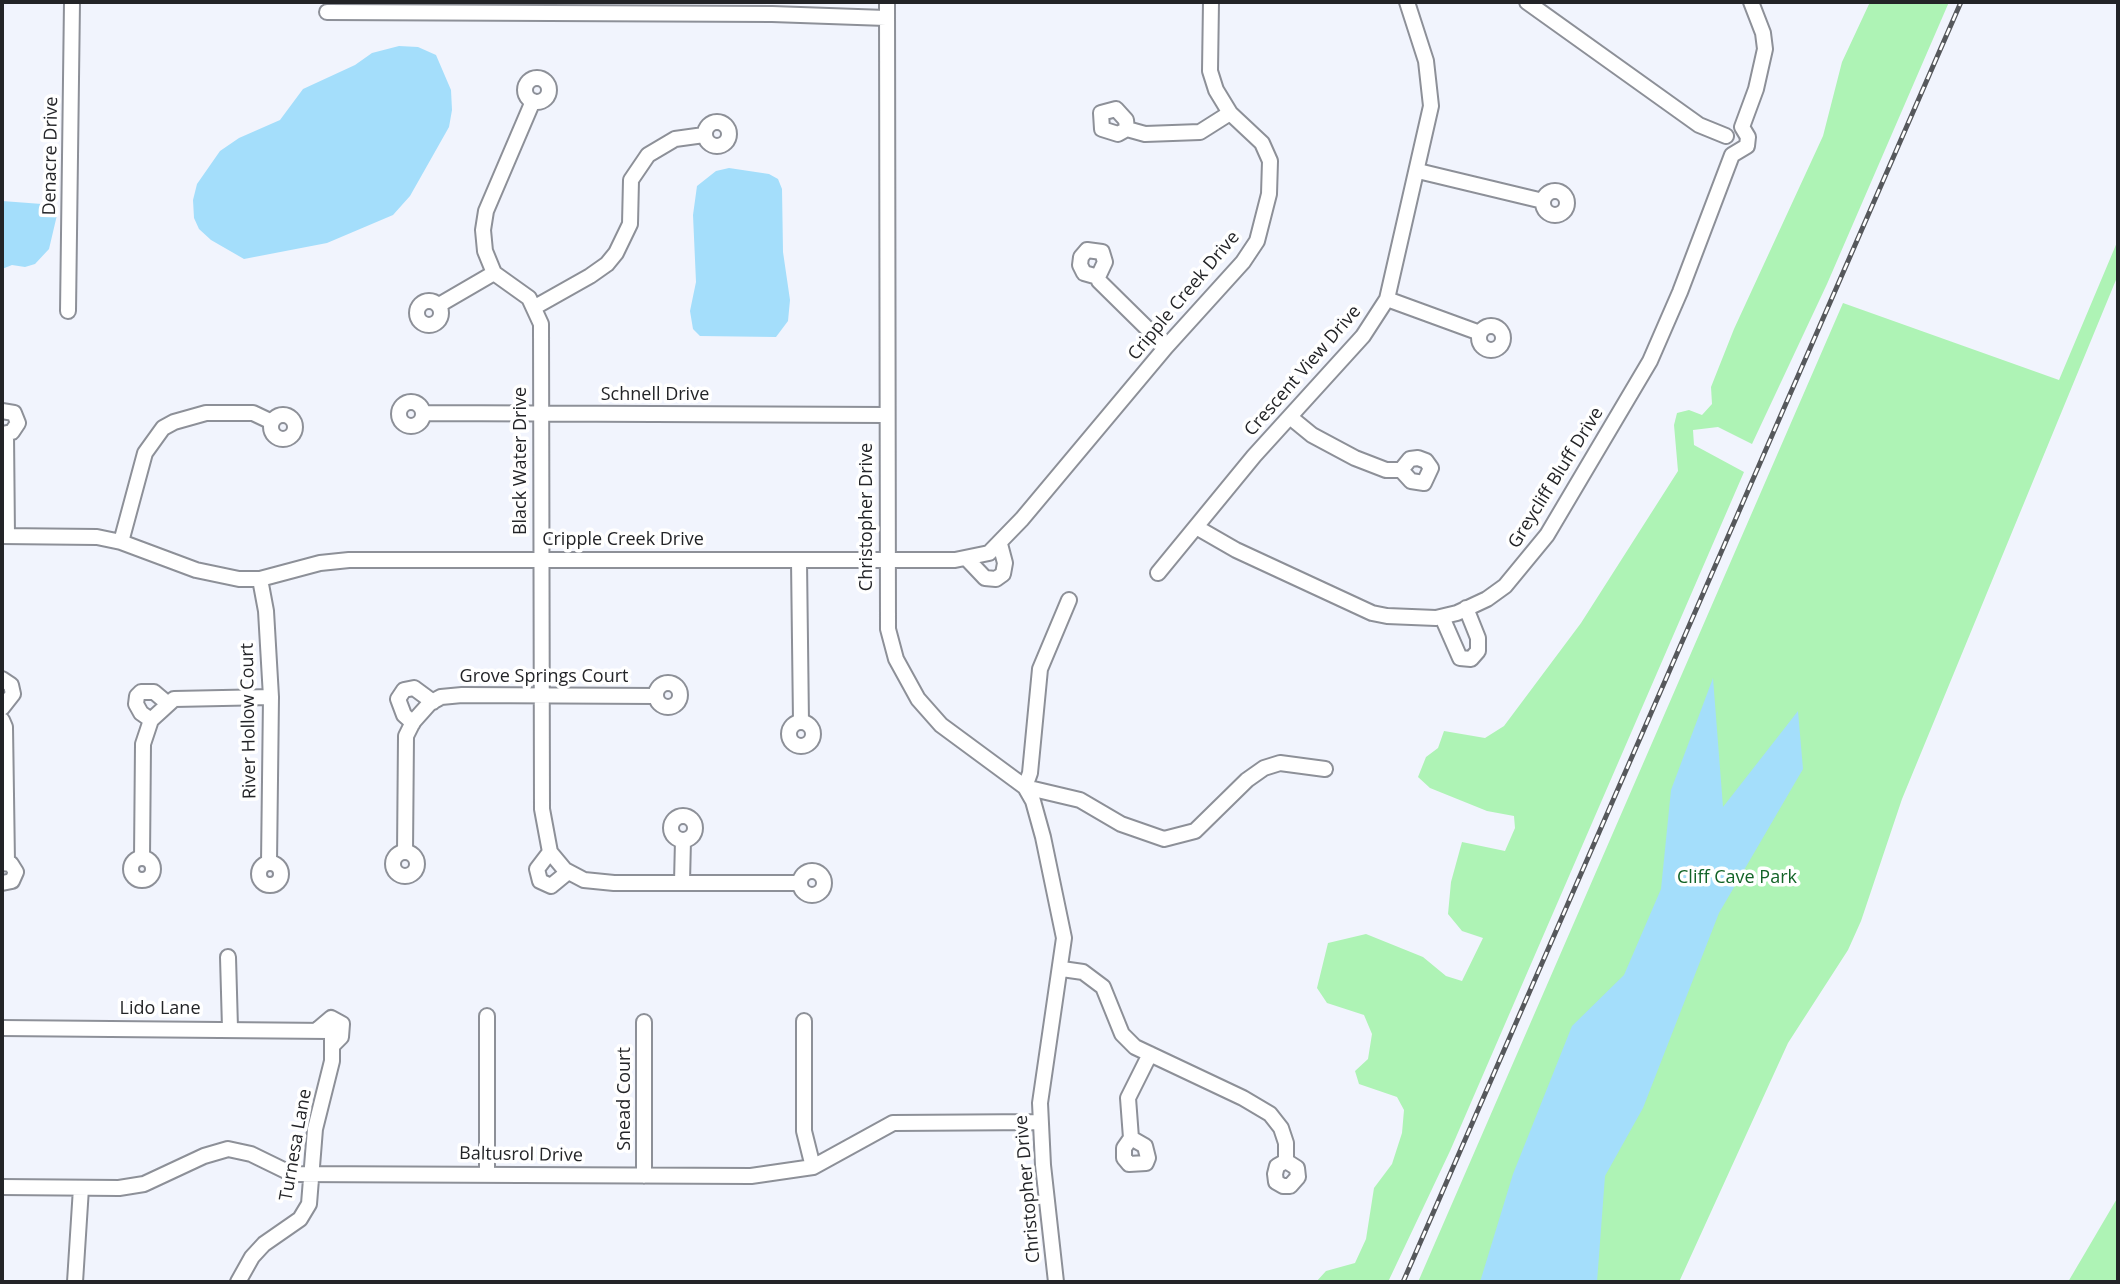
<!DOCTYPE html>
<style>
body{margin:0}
#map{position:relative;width:2120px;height:1284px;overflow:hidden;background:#f1f4fd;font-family:"Open Sans",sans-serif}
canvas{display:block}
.frame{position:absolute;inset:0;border:4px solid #232427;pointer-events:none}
</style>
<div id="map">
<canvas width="2120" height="1284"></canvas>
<div class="frame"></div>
</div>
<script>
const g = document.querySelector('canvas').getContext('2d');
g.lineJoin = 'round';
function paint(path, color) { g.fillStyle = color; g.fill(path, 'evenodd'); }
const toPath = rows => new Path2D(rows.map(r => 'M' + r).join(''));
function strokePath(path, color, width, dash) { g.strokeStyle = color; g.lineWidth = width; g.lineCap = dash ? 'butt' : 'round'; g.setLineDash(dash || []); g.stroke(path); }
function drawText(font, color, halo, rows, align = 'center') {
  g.font = font + ' "Open Sans",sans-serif'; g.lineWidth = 7; g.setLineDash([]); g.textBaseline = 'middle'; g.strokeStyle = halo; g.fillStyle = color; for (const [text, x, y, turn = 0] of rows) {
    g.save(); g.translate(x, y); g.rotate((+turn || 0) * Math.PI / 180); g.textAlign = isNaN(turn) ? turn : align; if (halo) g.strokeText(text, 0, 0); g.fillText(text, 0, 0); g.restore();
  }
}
const green = toPath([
 [1870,2,1949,2,1827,284,1752,444,1718,427,1693,430,1694,445,1744,472,1450,1151,1388,1282,1316,1282,1326,1271,1355,1263,1366,1239,1374,1188,1392,1164,1402,1133,1404,1110,1397,1097,1359,1084,1355,1071,1368,1059,1372,1034,1364,1015,1327,1003,1317,988,1328,943,1366,934,1423,957,1446,976,1462,981,1483,938,1462,931,1448,914,1451,882,1462,842,1505,851,1515,828,1514,816,1487,811,1430,788,1418,777,1426,757,1438,748,1444,731,1485,738,1504,726,1581,623,1678,471,1674,425,1677,413,1689,410,1702,415,1712,404,1711,387,1734,329,1823,136,1842,62],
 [2118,240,2118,275,1902,799,1861,921,1848,950,1788,1043,1679,1282,1418,1282,1843,303,2059,380],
 [2118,1197,2118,1282,2068,1282,2115,1202]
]);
const water = toPath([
 [399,46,418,47,436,55,451,90,452,110,449,127,410,196,393,215,327,243,244,259,211,240,199,229,194,218,193,200,197,184,220,151,239,138,280,120,303,89,355,65,372,53],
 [729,168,769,174,778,179,782,189,783,252,790,300,788,321,776,337,700,336,693,329,690,311,696,282,693,215,697,186,716,171],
 [2,201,42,204,51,208,57,215,49,249,35,264,25,267,12,265,2,269],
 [1713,678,1723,807,1798,711,1803,769,1719,913,1643,1108,1605,1176,1597,1282,1480,1282,1513,1174,1572,1026,1624,975,1661,889,1671,790]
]);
const minor = toPath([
 [887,2,888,629,896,659,918,699,941,725,1025,787,1033,801,1043,837,1064,938,1040,1103,1043,1165,1056,1282],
 [1527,2,1699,125,1726,136],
 [327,12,772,14,886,18],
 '525 90a12 12 0 1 1 24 0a12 12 0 1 1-24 0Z',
 [533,101,486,211,483,230,485,251,494,273,529,298,541,324,542,809,550,852,565,870,584,880,614,883,799,883],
 '705 134a12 12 0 1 1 24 0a12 12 0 1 1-24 0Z',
 [1127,129,1126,120,1116,109,1101,113,1102,129,1118,134,1127,129,1145,134,1200,132,1230,113],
 [1418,171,1543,201],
 '1543 203a12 12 0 1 1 24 0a12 12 0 1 1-24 0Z',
 [1098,277,1084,273,1080,265,1081,257,1087,250,1102,252,1105,262,1098,277,1099,281,1166,347],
 [1387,299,1480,333],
 '417 313a12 12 0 1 1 24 0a12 12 0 1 1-24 0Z',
 [439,305,494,273],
 [535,307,590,276,607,264,616,253,630,224,631,180,648,155,675,139,704,135],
 [68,311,72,2],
 '1479 338a12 12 0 1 1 24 0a12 12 0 1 1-24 0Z',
 '399 414a12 12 0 1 1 24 0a12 12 0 1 1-24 0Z',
 [2,411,14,413,18,423,12,432,2,434],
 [423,413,886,415],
 '271 427a12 12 0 1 1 24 0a12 12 0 1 1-24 0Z',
 [1290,417,1312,435,1355,458,1386,470,1401,470,1411,481,1424,483,1431,468,1426,461,1418,458,1410,459,1401,470],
 [272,422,253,413,206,413,174,422,163,428,145,453,121,542,196,570,239,579,260,579,320,563,349,560,955,560,989,553,1022,519,1166,347,1243,262,1257,241,1269,194,1270,161,1262,143,1230,113,1216,90,1210,71,1211,2],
 [6,434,7,536],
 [1196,527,1236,550,1372,613,1387,616,1436,618,1457,613,1487,599,1505,586,1547,535,1650,361,1680,292,1732,155,1747,146,1748,137,1742,127,1756,89,1765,49,1763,33,1751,2],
 [2,536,97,537,121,542],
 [967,559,985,578,996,579,1003,574,1005,563,1000,544],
 [799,561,801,722],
 [1158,573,1254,456,1363,336,1387,299,1431,106,1426,61,1407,2],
 [260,579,266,611,271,697,269,863],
 [1069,600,1040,669,1030,773,1025,787,1080,800,1121,824,1164,839,1195,831,1247,780,1264,768,1280,763,1325,769],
 [1442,617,1460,658,1471,659,1478,651,1478,638,1466,608],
 [2,679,11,685,13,694,2,708],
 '656 695a12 12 0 1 1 24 0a12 12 0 1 1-24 0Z',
 [2,720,5,727,7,862],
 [151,720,141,713,136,704,137,696,141,692,154,692,167,703],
 '789 734a12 12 0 1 1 24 0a12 12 0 1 1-24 0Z',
 [413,723,404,715,398,699,404,690,414,688,433,702],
 '671 828a12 12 0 1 1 24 0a12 12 0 1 1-24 0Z',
 '393 864a12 12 0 1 1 24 0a12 12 0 1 1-24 0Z',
 [405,852,406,736,413,722,430,703,441,697,462,695,656,696],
 [550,852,537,869,540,881,551,886,568,872],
 [142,858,143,744,151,720,174,699,271,697],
 '131 869a11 11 0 1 1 22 0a11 11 0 1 1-22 0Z',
 [2,863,11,864,16,872,12,881,2,883],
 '259 874a11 11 0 1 1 22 0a11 11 0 1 1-22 0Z',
 '800 883a12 12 0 1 1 24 0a12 12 0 1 1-24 0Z',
 [682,882,683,840],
 [228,957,230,1028],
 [1062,969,1083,972,1103,987,1122,1034,1135,1047,1243,1098,1270,1114,1281,1128,1286,1143,1286,1161,1277,1166,1275,1174,1276,1182,1283,1186,1290,1186,1298,1177,1297,1168,1286,1161],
 [487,1016,487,1173],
 [804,1021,804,1131,813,1167],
 [2,1028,329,1031,332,1034,332,1061,315,1129,309,1204,300,1219,264,1244,252,1257,238,1282],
 [318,1029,331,1018,342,1024,341,1037,332,1046],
 [1131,1138,1124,1148,1124,1158,1129,1164,1146,1163,1148,1158,1145,1146,1131,1138,1128,1098,1150,1054],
 [644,1176,644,1022],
 [2,1187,119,1188,144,1184,204,1156,228,1149,251,1154,292,1174,751,1176,813,1167,893,1123,1040,1122],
 [75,1282,81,1188]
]);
const rail = toPath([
 [1403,1282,1961,2]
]);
const streetNames = [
 ["Denacre Drive",51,156,-89],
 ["Cripple Creek Drive",1184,296,-50],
 ["Crescent View Drive",1303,371,-49],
 ["Schnell Drive",655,395],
 ["Black Water Drive",521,461,-90],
 ["Greycliff Bluff Drive",1556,478,-58],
 ["Christopher Drive",867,517,-90],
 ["Cripple Creek Drive",623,540],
 ["Grove Springs Court",544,677],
 ["River Hollow Court",249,721,-91],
 ["Lido Lane",160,1009],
 ["Snead Court",625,1099,-90],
 ["Turnesa Lane",296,1145,-80],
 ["Baltusrol Drive",521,1155,1],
 ["Christopher Drive",1028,1189,-95]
];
const parkNames = [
 ["Cliff Cave Park",1737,878]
];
paint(green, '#aef3b5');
paint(water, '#a4defb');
strokePath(minor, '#8d9098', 18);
strokePath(minor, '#fff', 14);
strokePath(rail, '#56585c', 5);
strokePath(rail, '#fff', 2.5, [8]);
drawText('18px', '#232427', '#fff', streetNames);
drawText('18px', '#126327', '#fff', parkNames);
</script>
